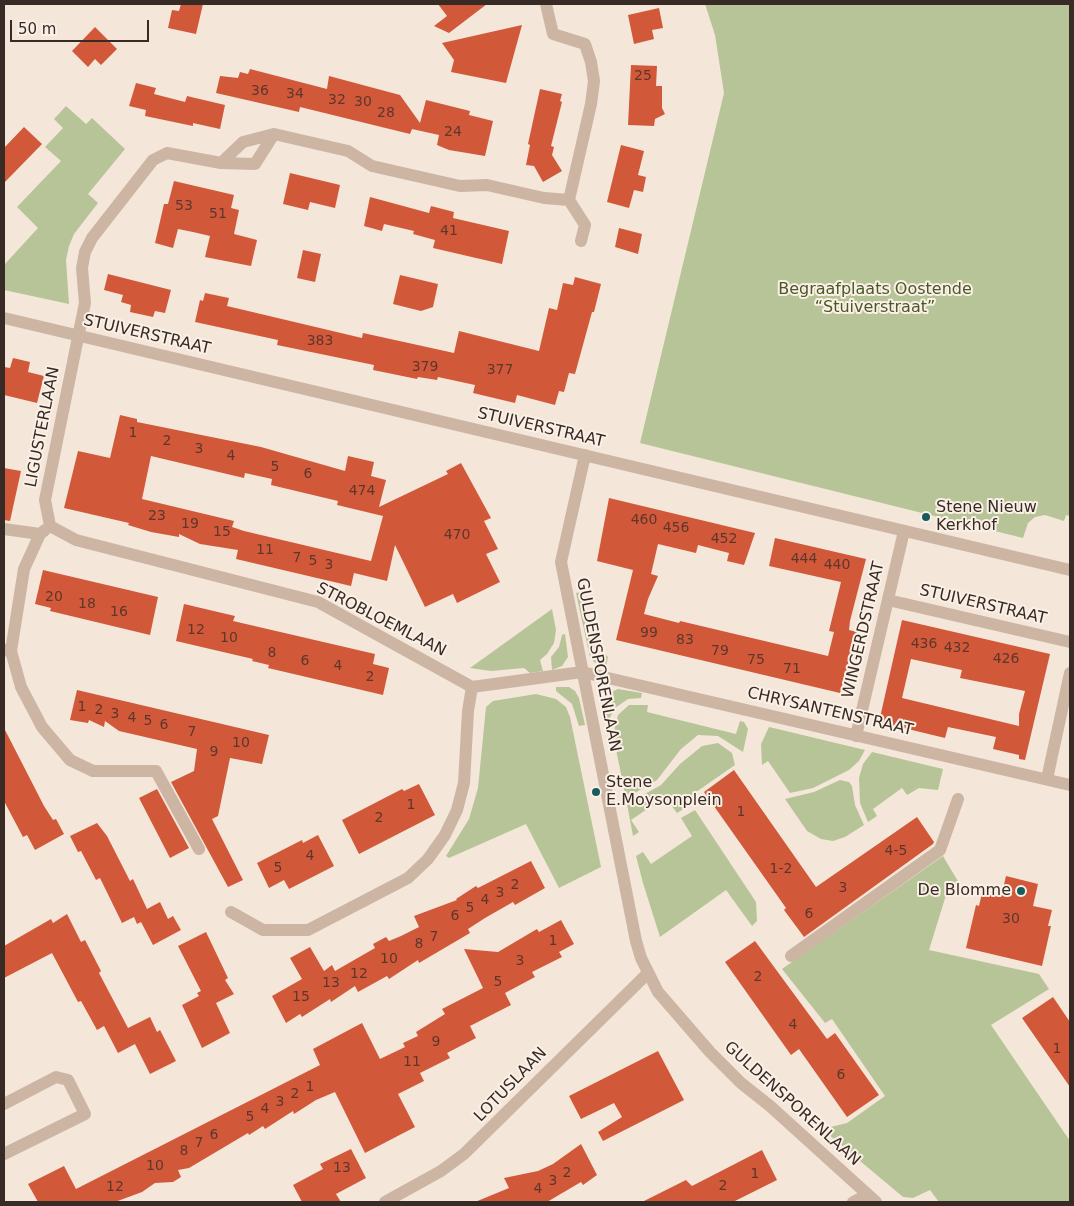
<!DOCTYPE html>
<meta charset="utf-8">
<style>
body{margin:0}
#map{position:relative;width:1074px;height:1206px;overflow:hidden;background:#f4e6d9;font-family:"DejaVu Sans",sans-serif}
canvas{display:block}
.frame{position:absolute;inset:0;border:5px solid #382b26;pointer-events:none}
.scale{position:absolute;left:10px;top:20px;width:139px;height:22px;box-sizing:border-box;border:2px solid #382b26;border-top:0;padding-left:6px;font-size:15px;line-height:18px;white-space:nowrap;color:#382b26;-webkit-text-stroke:4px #fbf0e6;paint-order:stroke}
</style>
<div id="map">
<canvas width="1074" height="1206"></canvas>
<div class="frame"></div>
<div class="scale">50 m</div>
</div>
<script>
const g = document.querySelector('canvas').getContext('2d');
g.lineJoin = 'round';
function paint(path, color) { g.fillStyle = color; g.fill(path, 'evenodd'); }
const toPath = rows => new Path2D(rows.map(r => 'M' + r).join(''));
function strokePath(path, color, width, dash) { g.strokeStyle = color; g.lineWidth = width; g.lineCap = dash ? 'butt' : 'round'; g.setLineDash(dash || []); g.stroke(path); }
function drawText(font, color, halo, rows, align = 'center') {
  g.font = font + ' "DejaVu Sans",sans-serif'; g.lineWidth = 4; g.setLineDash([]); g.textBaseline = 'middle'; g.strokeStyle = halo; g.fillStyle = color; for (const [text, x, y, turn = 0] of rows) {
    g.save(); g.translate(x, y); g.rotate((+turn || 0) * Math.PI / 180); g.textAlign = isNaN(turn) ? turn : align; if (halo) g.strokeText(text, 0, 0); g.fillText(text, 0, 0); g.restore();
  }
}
const green = toPath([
 [705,4,1070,4,1070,516,1066,515,1064,521,1045,515,1035,517,1028,523,1023,538,640,443,724,93,715,35],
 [66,106,86,124,92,118,125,149,88,194,98,203,74,234,69,246,66,260,69,304,4,290,4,265,38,228,17,207,61,161,45,147,63,128,54,119],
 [582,592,585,621,593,643,608,657,606,666,594,662,590,657,576,593],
 [552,609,556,630,554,643,547,654,540,660,543,671,530,673,524,668,491,671,470,668],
 [565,634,568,657,562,666,552,670,551,657,559,647,562,635],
 [556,687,569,687,575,691,579,698,585,725,579,726,572,704,556,691],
 [618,689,642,693,641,698,628,699,615,708,609,719,604,720,601,707,604,700,607,694],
 [536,694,556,699,566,707,570,717,601,867,559,888,526,824,449,858,446,856,469,819,478,788,486,707,493,701],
 [629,705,648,705,647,712,736,734,740,721,744,722,748,729,743,752,718,736,698,735,681,749,657,780,626,798,613,735,618,715],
 [769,727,865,750,859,761,849,770,813,788,790,793,768,761,762,765,761,744],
 [718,743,732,753,735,765,686,799,690,805,677,813,665,797,631,820,639,832,633,836,627,804,661,785,680,764,702,746],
 [872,752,943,769,938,790,919,788,907,795,902,788,873,809,877,816,868,822,860,803,859,778,863,764],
 [840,780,849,782,852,786,855,805,864,825,845,837,833,841,821,839,807,831,785,799,814,792],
 [695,810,756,902,757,921,752,926,726,890,660,937,643,883,636,856,643,852,651,864,692,836,681,818],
 [943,856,959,883,947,892,929,950,1039,974,1049,989,991,1025,1070,1141,1070,1202,939,1202,930,1190,913,1198,903,1197,822,1129,847,1123,885,1096,832,1019,825,1023,782,969]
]);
const building = toPath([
 [181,4,203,4,196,34,168,28,172,10,179,11],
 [438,4,487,4,449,33,434,26,447,16],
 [659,8,663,28,652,30,654,39,634,44,628,15],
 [522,25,506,83,451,72,454,60,442,43],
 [95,27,117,49,101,65,95,59,88,67,72,51],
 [631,65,657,66,656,86,662,86,662,108,665,114,655,119,654,126,628,125],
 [250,69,327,89,329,76,400,95,420,123,426,100,470,111,469,115,493,121,485,156,449,150,437,145,439,135,412,129,410,134,300,107,299,112,216,93,220,76,238,78,240,72,248,74],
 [136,83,156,88,154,94,185,102,187,96,225,105,220,129,193,123,193,126,145,116,146,110,129,106],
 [540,89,562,94,560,101,562,102,551,146,554,147,552,155,562,171,543,182,534,166,526,165,530,145,528,144],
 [24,127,42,144,4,183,4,148],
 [621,145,644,151,638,175,646,177,643,192,634,190,629,208,607,202],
 [290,173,340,185,335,208,310,202,308,210,283,204],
 [174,181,234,195,231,208,239,210,234,234,257,240,251,266,205,257,210,236,193,232,178,229,173,248,155,243,164,204,168,204],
 [370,197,429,213,431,206,454,212,453,218,509,231,502,264,433,248,435,240,413,234,414,231,384,224,382,231,364,226],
 [619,228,642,234,638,254,615,247],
 [303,250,321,254,315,282,297,278],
 [108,274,171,290,165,313,155,311,153,317,130,312,131,305,121,302,123,295,104,290],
 [400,275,438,284,433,307,421,311,393,304],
 [575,277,601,284,594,312,592,312,575,374,569,373,564,392,559,391,555,405,517,395,515,403,473,393,475,385,438,377,437,380,418,377,417,379,373,370,374,365,277,345,278,340,195,322,200,300,203,301,205,293,229,298,227,306,362,338,363,333,454,353,459,331,539,351,549,308,557,310,563,283,573,285],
 [13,358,30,362,28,372,44,376,37,403,4,395,4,367,10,368],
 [120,415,137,419,137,422,261,447,345,471,348,456,374,462,371,476,386,480,379,507,448,474,446,471,461,463,491,518,484,521,498,549,486,554,500,582,457,603,453,594,425,607,395,545,387,581,354,573,351,586,236,559,238,550,200,544,179,534,179,537,151,532,128,525,129,523,64,508,78,451,110,458],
 [151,456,244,478,245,473,272,479,271,485,338,501,337,505,383,516,371,561,244,531,232,527,234,521,142,499],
 [4,468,21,471,10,521,4,520],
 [609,498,755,533,744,565,727,561,729,553,698,545,696,553,658,544,651,574,658,576,648,599,644,614,679,623,680,621,828,656,834,632,829,631,841,582,769,566,775,538,866,559,850,621,849,630,857,632,840,693,616,640,633,570,597,561],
 [43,570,158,597,150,635,50,611,51,608,35,604],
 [184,604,235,616,233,621,375,654,373,664,389,668,383,695,268,668,269,665,252,661,253,659,176,641],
 [902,620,1050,654,1025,760,1019,759,1019,755,993,749,996,737,948,727,945,738,879,722],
 [911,659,962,670,960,678,1025,691,1019,714,1019,726,902,698],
 [77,690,269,735,262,764,230,758,218,816,212,819,243,880,228,887,171,782,194,771,197,749,119,731,105,721,104,727,89,720,88,723,70,720],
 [4,728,44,806,53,820,56,819,64,834,35,850,27,835,23,837,4,801],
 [734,770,816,887,917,817,934,842,933,844,804,937,784,910,786,908,704,792],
 [419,784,435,815,359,854,342,820,402,789,404,791],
 [157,789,189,848,170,858,139,798],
 [97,823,107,836,130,881,133,879,147,909,160,902,168,919,173,916,181,930,153,945,141,922,137,924,134,917,122,923,100,878,96,880,81,851,78,852,70,836],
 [318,835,334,866,289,889,284,880,269,888,257,863,302,840,303,843],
 [531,861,545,888,515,905,513,902,485,918,468,929,470,933,419,963,418,960,389,979,387,976,358,992,355,986,331,1002,330,999,302,1017,300,1014,286,1023,272,996,302,979,290,958,310,947,324,971,332,965,335,971,375,948,373,944,386,937,389,941,401,936,419,927,414,916,457,900,456,899,476,886,478,888],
 [1006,876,1038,884,1033,906,1052,910,1048,926,1051,926,1042,966,966,948,976,905,979,906,982,893,1001,897],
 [67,914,81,942,85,940,101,971,99,973,128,1028,150,1017,157,1032,160,1030,176,1061,150,1074,135,1044,118,1053,104,1026,97,1030,81,1001,78,1002,52,953,4,978,4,946,51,919,53,923],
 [561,920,574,944,559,952,562,957,532,972,535,977,505,993,511,1005,470,1026,476,1038,447,1053,450,1058,420,1073,424,1081,398,1094,415,1127,365,1153,335,1092,316,1100,294,1114,293,1111,265,1129,263,1126,249,1135,248,1133,189,1168,178,1170,181,1177,173,1182,155,1183,142,1192,115,1202,38,1202,28,1184,64,1166,76,1189,320,1065,313,1049,362,1023,380,1059,405,1047,403,1043,418,1036,416,1032,445,1014,442,1009,483,988,464,949,498,952,537,929,539,932],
 [206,932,228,978,225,980,234,994,216,1003,230,1033,202,1048,182,1005,199,996,197,993,201,991,178,946],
 [755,941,827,1039,835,1033,879,1095,847,1117,799,1049,791,1055,725,962],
 [1053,997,1070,1022,1070,1087,1022,1018],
 [658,1051,684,1100,603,1141,598,1132,622,1117,614,1103,581,1119,569,1096],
 [581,1144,597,1175,583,1185,581,1182,547,1202,475,1202,509,1188,504,1178,538,1171,553,1164],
 [351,1149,366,1178,336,1194,341,1202,302,1202,293,1185,323,1169,320,1164],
 [762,1150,777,1180,733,1202,642,1202,686,1180,692,1186]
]);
const minor = toPath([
 [274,134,255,164,221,163,167,153,153,160,92,238,85,252,82,268,85,303,45,500,50,526,76,540,318,602,472,687,582,672,1070,785],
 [221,163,243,142,274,134,348,151,372,166,460,186,487,185,544,198,569,200,591,104,594,81,591,62,585,44,553,34,546,4],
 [569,200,585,225,581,241],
 [4,318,1070,570],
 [585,455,561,562,636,941,641,958,658,992,710,1052,741,1083,770,1106,876,1202],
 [4,529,40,534,45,530],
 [888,600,1070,642],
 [4,650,11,651,21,687,42,727,70,760,93,771,156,771,199,849],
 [11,651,24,569,40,534],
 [856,736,904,531],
 [1047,779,1070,673],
 [231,912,263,930,308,930,408,878,428,859,445,835,457,810,464,783,468,711,472,687],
 [791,956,940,850,958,799],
 [4,1104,56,1077,68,1080,85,1114,4,1154],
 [385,1202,441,1171,464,1154,648,973],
 [853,1202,867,1195]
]);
const markers = [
 [926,517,5,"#185b5d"],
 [596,792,5,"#185b5d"],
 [1021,891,5,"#185b5d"]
];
const numberNames = [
 ["25",643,76],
 ["36",260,91],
 ["34",295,94],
 ["32",337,100],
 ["30",363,102],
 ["28",386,113],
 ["24",453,132],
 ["53",184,206],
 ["51",218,214],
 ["41",449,231],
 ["383",320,341],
 ["379",425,367],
 ["377",500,370],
 ["1",133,433],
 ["2",167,441],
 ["3",199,449],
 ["4",231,456],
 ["5",275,467],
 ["6",308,474],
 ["474",362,491],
 ["23",157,516],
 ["460",644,520],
 ["19",190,524],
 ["456",676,528],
 ["15",222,532],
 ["470",457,535],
 ["452",724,539],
 ["11",265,550],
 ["7",297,558],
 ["444",804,559],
 ["5",313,561],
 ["3",329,565],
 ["440",837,565],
 ["20",54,597],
 ["18",87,604],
 ["16",119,612],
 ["12",196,630],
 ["99",649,633],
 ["10",229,638],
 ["83",685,640],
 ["436",924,644],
 ["432",957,648],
 ["79",720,651],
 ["8",272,653],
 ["426",1006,659],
 ["75",756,660],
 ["6",305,661],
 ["4",338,666],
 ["71",792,669],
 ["2",370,677],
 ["1",82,707],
 ["2",99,710],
 ["3",115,714],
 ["4",132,718],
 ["5",148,721],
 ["6",164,725],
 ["7",192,732],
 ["10",241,743],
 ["9",214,752],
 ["1",411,805],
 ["1",741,812],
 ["2",379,818],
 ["4-5",896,851],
 ["4",310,856],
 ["5",278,868],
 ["1-2",781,869],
 ["2",515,885],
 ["3",843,888],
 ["3",500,893],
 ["4",485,900],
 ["5",470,908],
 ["6",809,914],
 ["6",455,916],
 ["30",1011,919],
 ["7",434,937],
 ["1",553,941],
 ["8",419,944],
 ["10",389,959],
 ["3",520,961],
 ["12",359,974],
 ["2",758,977],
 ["5",498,982],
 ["13",331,983],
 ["15",301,997],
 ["4",793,1025],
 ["9",436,1042],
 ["1",1057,1049],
 ["11",412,1062],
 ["6",841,1075],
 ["1",310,1087],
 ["2",295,1094],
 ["3",280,1102],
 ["4",265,1109],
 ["5",250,1117],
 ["6",214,1135],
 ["7",199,1143],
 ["8",184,1151],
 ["10",155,1166],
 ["13",342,1168],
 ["2",567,1173],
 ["1",755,1174],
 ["3",553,1181],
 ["2",723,1186],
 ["12",115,1187],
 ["4",538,1189]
];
const parkNames = [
 ["Begraafplaats Oostende",875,290],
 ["“Stuiverstraat”",875,308]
];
const streetNames = [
 ["STUIVERSTRAAT",147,335,13],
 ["LIGUSTERLAAN",43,427,-79],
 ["STUIVERSTRAAT",541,428,13],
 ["STUIVERSTRAAT",983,605,13],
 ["STROBLOEMLAAN",381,620,27],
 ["WINGERDSTRAAT",864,630,-77],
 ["GULDENSPORENLAAN",598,665,79],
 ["CHRYSANTENSTRAAT",830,712,13],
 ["LOTUSLAAN",511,1085,-46],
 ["GULDENSPORENLAAN",792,1104,42]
];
const poiNames = [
 ["Stene Nieuw",936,508],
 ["Kerkhof",936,526],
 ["Stene",606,783],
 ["E.Moysonplein",606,801],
 ["De Blomme",1011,891,"right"]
];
paint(green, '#b7c498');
paint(building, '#d1593a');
strokePath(minor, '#cdb5a4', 12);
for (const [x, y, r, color] of markers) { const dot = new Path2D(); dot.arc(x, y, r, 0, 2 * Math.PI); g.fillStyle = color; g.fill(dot); strokePath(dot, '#fbf0e6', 2); }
drawText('14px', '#5e362b', null, numberNames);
drawText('16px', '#485828', '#fbf0e6', parkNames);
drawText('16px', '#382b26', '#fbf0e6', streetNames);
drawText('16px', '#382b26', '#fbf0e6', poiNames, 'left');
</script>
